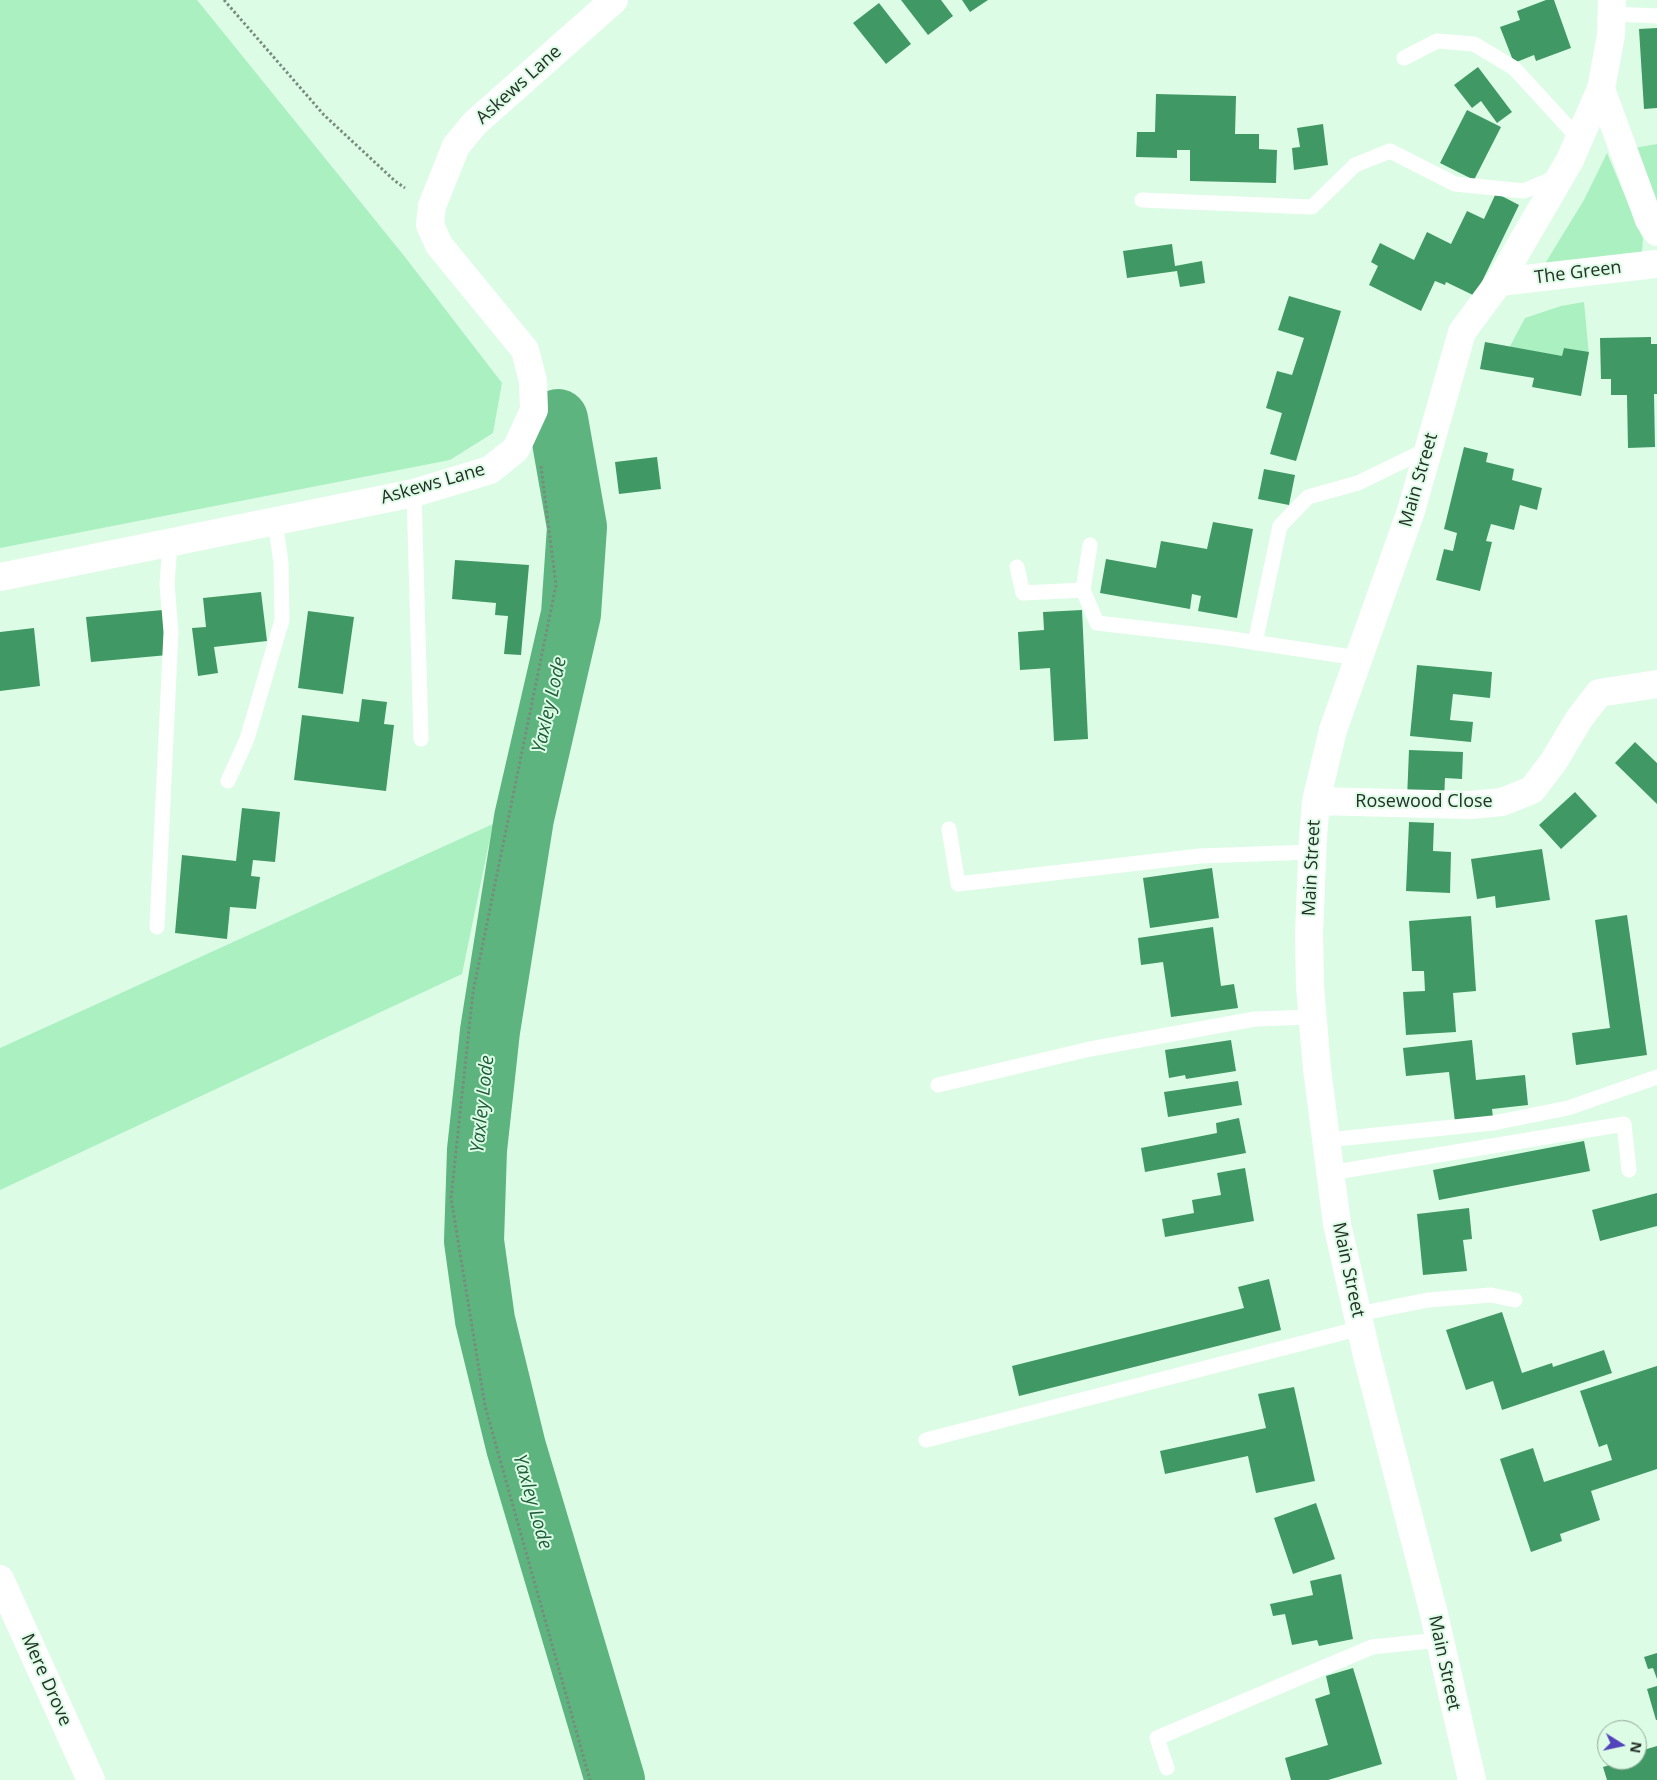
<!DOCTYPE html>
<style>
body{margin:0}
#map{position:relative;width:1657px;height:1780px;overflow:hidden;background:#ddfce6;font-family:"Open Sans",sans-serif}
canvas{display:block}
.north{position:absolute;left:1597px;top:1720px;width:50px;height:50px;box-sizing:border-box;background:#ddfce6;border:1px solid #93aa9a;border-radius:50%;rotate:100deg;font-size:14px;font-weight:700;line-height:20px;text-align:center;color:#242f27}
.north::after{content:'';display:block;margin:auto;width:18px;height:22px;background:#5344bc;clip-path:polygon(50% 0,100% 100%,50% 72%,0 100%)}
</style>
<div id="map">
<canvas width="1657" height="1780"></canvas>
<div class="north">N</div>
</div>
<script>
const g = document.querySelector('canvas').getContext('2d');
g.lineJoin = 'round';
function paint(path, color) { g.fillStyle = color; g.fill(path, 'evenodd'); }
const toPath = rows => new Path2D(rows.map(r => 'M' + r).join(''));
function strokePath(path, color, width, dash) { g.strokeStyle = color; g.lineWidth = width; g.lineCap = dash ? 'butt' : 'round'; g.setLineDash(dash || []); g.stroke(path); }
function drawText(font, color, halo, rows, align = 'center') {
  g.font = font + ' "Open Sans",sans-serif'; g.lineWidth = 4; g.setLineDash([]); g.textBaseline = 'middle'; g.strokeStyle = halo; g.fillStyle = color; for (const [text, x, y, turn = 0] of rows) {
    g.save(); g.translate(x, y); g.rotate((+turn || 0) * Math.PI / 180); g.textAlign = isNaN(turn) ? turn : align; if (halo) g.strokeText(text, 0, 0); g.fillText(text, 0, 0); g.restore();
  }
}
const green = toPath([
 [0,0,197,0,405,257,502,383,493,433,450,460,0,548],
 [1657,144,1657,221,1634,148],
 [1607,153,1643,239,1642,253,1553,268,1546,262,1584,200],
 [1584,302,1589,355,1550,357,1508,350,1525,318,1561,306],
 [493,824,462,974,0,1190,0,1048]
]);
const river = toPath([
 [558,419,577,527,571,614,524,818,490,1031,477,1150,474,1241,485,1320,516,1447,615,1780]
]);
const building = toPath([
 [901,0,941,0,953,16,928,35],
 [962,0,988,0,970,12],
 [1546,0,1554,0,1571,48,1536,61,1534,55,1514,63,1500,27,1520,20,1517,11],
 [879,3,911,44,886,64,853,23],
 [1657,28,1657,108,1644,109,1639,29],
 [1478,67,1512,112,1497,123,1481,101,1472,108,1454,85],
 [1156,94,1236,96,1235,134,1259,134,1259,149,1277,150,1276,183,1190,181,1190,150,1177,150,1177,158,1136,157,1137,132,1155,132],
 [1467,110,1501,127,1474,180,1440,163],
 [1323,124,1328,165,1294,170,1292,148,1300,147,1297,128],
 [1496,193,1519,205,1475,296,1446,282,1445,285,1435,281,1421,311,1369,285,1378,266,1371,262,1380,243,1414,260,1427,232,1451,244,1467,211,1484,219],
 [1172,244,1175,266,1202,261,1205,283,1180,287,1177,271,1127,278,1123,251],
 [1289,296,1341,311,1296,461,1270,454,1282,413,1266,408,1277,371,1292,375,1304,338,1278,330],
 [1651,337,1651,344,1657,344,1657,394,1654,394,1655,447,1628,448,1627,395,1611,395,1611,379,1601,379,1600,338],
 [1485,342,1562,356,1564,348,1589,352,1581,396,1532,387,1534,378,1480,369],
 [1464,447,1488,453,1486,462,1514,469,1512,480,1542,488,1537,510,1520,505,1514,530,1491,524,1486,541,1492,542,1480,591,1436,580,1444,549,1453,551,1457,533,1444,529],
 [657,457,661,489,619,494,615,462],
 [1264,469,1295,475,1289,505,1258,499],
 [1213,522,1253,529,1237,618,1198,611,1201,596,1192,594,1190,609,1100,593,1106,559,1156,568,1161,541,1207,549],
 [455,560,529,565,521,655,504,654,508,616,495,615,496,603,452,599],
 [261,592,267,641,214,647,218,673,198,676,192,628,206,627,203,598],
 [163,610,168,655,91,662,86,617],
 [1082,610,1088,739,1054,741,1050,668,1020,670,1018,632,1044,630,1043,612],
 [308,611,354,617,343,694,298,688],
 [34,628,40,686,0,691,0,632],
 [1417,665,1492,672,1490,698,1453,694,1450,720,1473,722,1471,742,1410,736],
 [362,699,387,702,384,724,394,725,386,791,294,780,302,715,359,722],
 [1635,742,1657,763,1657,804,1615,763],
 [1409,750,1463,752,1462,779,1445,778,1444,801,1407,799],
 [1575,792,1597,816,1561,849,1539,825],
 [242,808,280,812,275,862,253,860,251,876,260,877,256,909,230,907,227,939,175,933,182,855,236,861],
 [1409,822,1434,823,1433,851,1451,852,1450,893,1406,891],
 [1542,849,1550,900,1496,908,1495,896,1477,899,1471,859],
 [1212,868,1219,918,1150,928,1143,878],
 [1627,915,1647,1055,1576,1065,1572,1033,1610,1028,1595,920],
 [1471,916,1476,991,1453,993,1456,1032,1406,1035,1403,992,1425,991,1424,971,1412,971,1409,921],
 [1213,927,1221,986,1234,984,1238,1008,1171,1017,1163,962,1141,965,1138,938],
 [1231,1040,1236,1071,1186,1079,1185,1075,1169,1078,1165,1050],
 [1472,1040,1476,1080,1525,1075,1528,1105,1492,1109,1493,1118,1455,1122,1449,1072,1406,1076,1403,1048],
 [1238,1081,1242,1105,1168,1117,1164,1092],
 [1239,1118,1246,1153,1145,1172,1141,1148,1217,1133,1216,1123],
 [1584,1141,1590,1171,1439,1200,1433,1170],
 [1245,1168,1254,1221,1165,1237,1162,1219,1194,1213,1192,1200,1221,1195,1217,1173],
 [1657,1193,1657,1226,1600,1241,1592,1210],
 [1469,1208,1472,1239,1463,1240,1467,1271,1423,1275,1417,1214],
 [1269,1279,1281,1330,1019,1396,1012,1366,1244,1308,1238,1287],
 [1502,1312,1522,1373,1552,1363,1553,1367,1604,1350,1612,1373,1502,1410,1493,1381,1466,1390,1446,1330],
 [1657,1366,1657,1469,1591,1491,1600,1520,1560,1534,1562,1541,1531,1552,1500,1459,1533,1448,1544,1482,1612,1460,1607,1444,1599,1447,1580,1391],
 [1294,1387,1315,1481,1256,1493,1248,1456,1165,1474,1160,1451,1266,1428,1258,1394],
 [1316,1503,1335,1559,1293,1574,1274,1518],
 [1341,1574,1353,1639,1319,1646,1317,1640,1292,1645,1285,1614,1273,1616,1270,1604,1313,1595,1310,1581],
 [1657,1653,1657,1679,1653,1668,1648,1669,1644,1657],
 [1353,1668,1382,1764,1328,1780,1291,1780,1285,1758,1328,1745,1315,1699,1330,1694,1326,1676],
 [1657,1686,1657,1720,1656,1720,1647,1689],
 [1657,1746,1657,1780,1607,1780,1603,1767,1626,1760,1637,1760,1637,1752]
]);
const path = toPath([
 [224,0,324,115,395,181,405,188],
 [541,466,556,585,473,992,451,1198,485,1406,590,1780]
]);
const lane = toPath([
 [1612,14,1657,16],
 [1404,58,1437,41,1474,44,1514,68,1579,139],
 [1142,200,1312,207,1355,165,1390,151,1455,184,1524,191,1559,176],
 [414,493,421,739],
 [1090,545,1083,590,1097,623,1219,637,1358,658],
 [1017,567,1023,593,1083,590],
 [1255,643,1280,526,1308,497,1358,483,1428,449],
 [228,781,247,739,282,620,281,563,275,521],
 [949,829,958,884,1200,856,1312,852],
 [157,927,171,632,167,584,170,543],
 [938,1085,1090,1049,1255,1019,1313,1017],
 [1327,1140,1493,1123,1568,1108,1657,1077],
 [1330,1173,1624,1124,1629,1170],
 [1358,1314,1428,1300,1491,1295,1515,1300],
 [926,1440,1361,1328],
 [1167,1768,1157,1738,1372,1647,1439,1640]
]);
const street = toPath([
 [1601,89,1649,220,1657,232],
 [1499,282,1657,264],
 [0,577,414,493,490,470,516,449,534,410,533,381,525,350,439,245,430,225,432,206,456,146,475,123,614,0],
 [1316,801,1470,805,1502,802,1532,790,1554,761,1579,719,1599,693,1657,684],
 [0,1579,91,1780],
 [1472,1780,1433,1610,1367,1356,1337,1224,1317,1069,1310,986,1309,934,1313,837,1316,801,1333,730,1411,511,1462,332,1499,282,1570,160,1579,139,1601,89,1611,35,1612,0]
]);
const streetNames = [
 ["Askews Lane",519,85,-42],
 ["The Green",1578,273,-7],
 ["Main Street",1419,480,-74],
 ["Askews Lane",433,484,-16],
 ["Rosewood Close",1424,802],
 ["Main Street",1312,868,-87],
 ["Main Street",1348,1270,78],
 ["Main Street",1444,1663,78],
 ["Mere Drove",46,1680,66]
];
const waterNames = [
 ["Yaxley Lode",550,705,-77],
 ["Yaxley Lode",483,1104,-84],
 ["Yaxley Lode",532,1502,74]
];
paint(green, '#aaf0c1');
strokePath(river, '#5db47e', 60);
paint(building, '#409864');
strokePath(path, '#788c7e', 3, [2.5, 2.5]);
strokePath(lane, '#fff', 15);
strokePath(street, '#fff', 28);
drawText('18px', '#242f27', '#ddfce6', streetNames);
drawText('italic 19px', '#1d5c38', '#ddfce6', waterNames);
</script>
